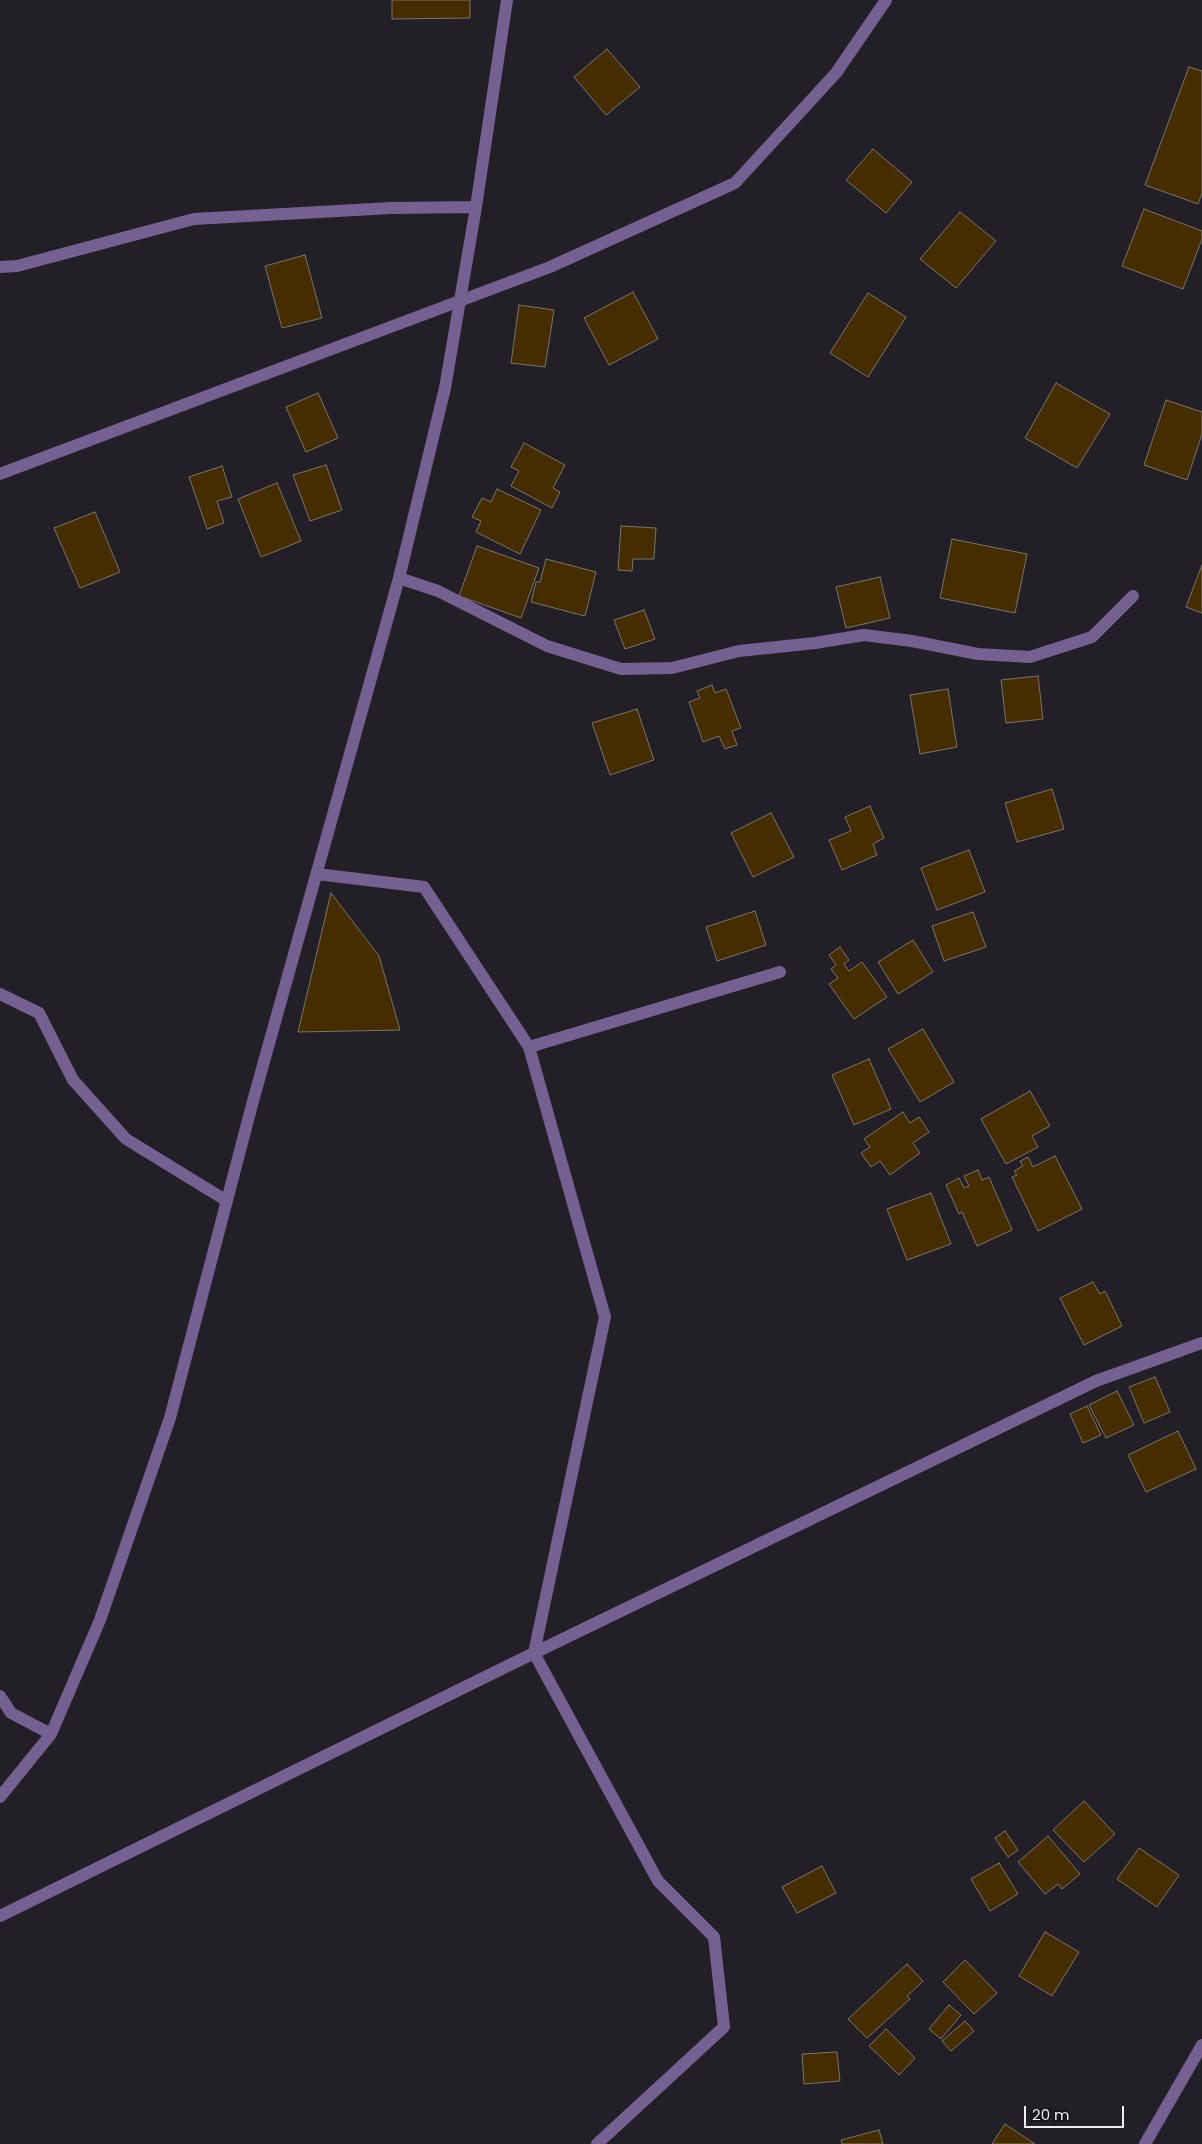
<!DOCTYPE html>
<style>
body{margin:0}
#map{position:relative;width:1202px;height:2144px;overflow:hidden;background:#221f27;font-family:Poppins,sans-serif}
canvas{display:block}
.scale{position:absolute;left:1024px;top:2106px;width:100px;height:22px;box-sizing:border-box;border:2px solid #f0eef4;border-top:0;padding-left:6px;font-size:15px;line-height:18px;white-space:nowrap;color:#f0eef4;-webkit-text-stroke:4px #18161d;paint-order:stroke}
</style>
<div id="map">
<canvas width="1202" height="2144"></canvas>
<div class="scale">20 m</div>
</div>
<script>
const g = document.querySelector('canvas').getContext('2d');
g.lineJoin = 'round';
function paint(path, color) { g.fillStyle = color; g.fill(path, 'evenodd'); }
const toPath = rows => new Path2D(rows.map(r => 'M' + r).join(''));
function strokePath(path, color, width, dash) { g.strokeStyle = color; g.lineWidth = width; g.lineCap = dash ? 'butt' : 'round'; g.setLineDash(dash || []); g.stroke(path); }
const building = toPath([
 [392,0,470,0,470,18,392,19,392,0],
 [607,49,640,87,606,115,574,77,607,49],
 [1189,67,1202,71,1202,193,1198,204,1145,185,1189,67],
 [873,149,912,182,886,213,846,180,873,149],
 [1144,209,1202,231,1202,239,1183,289,1122,266,1144,209],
 [960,212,996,241,956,288,920,259,960,212],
 [305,255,322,318,282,328,265,266,305,255],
 [633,292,658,339,609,365,584,318,633,292],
 [868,293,906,317,868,377,830,353,868,293],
 [519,305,554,310,545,367,511,363,519,305],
 [1056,383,1110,414,1077,468,1025,438,1056,383],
 [318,393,338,438,306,452,286,407,318,393],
 [1166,400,1202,412,1202,434,1187,480,1144,465,1166,400],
 [524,443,565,465,553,488,560,492,552,508,511,486,519,471,511,467,524,443],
 [326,465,342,510,310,521,293,475,326,465],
 [222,466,232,497,217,501,224,523,207,529,189,477,222,466],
 [277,483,301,541,261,557,238,499,277,483],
 [497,489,541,510,520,554,476,532,481,521,472,517,482,498,491,502,497,489],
 [95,512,120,572,80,588,54,528,95,512],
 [621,526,656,528,654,559,633,559,632,571,618,570,621,526],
 [952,539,1027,554,1015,613,940,598,952,539],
 [477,546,539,568,521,618,459,596,477,546],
 [546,559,596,572,585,616,531,602,536,582,540,582,546,559],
 [1202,565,1202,613,1186,607,1202,565],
 [880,577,890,618,846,628,836,587,880,577],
 [644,610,655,639,625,649,614,620,644,610],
 [1038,676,1043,719,1006,723,1001,680,1038,676],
 [712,685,715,693,726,689,741,728,732,731,737,745,725,749,719,736,703,742,689,702,700,698,697,691,712,685],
 [948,689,957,747,920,754,910,695,948,689],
 [637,709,654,760,610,775,592,723,637,709],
 [1052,789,1064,829,1017,842,1005,803,1052,789],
 [870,806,884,838,873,844,877,855,842,870,829,840,851,831,845,817,870,806],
 [771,813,794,857,753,877,731,833,771,813],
 [969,850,985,892,937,910,921,868,969,850],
 [331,893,379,956,400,1030,298,1032,331,893],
 [755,911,766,945,717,961,706,927,755,911],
 [973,912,986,947,944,961,932,926,973,912],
 [913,940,933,972,898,994,878,962,913,940],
 [840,947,849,960,844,964,849,971,862,962,887,997,854,1019,829,984,838,978,831,969,836,965,829,955,840,947],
 [923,1029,954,1082,920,1102,888,1049,923,1029],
 [869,1059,891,1109,854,1125,832,1075,869,1059],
 [1030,1091,1050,1126,1032,1136,1038,1147,1006,1164,981,1119,1030,1091],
 [903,1112,910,1123,919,1117,929,1132,913,1143,920,1153,890,1175,880,1161,871,1167,861,1153,870,1147,864,1139,903,1112],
 [1055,1156,1082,1209,1038,1231,1012,1177,1017,1175,1014,1171,1023,1166,1020,1161,1028,1157,1033,1167,1055,1156],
 [978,1170,982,1180,989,1177,1012,1230,977,1246,962,1212,959,1214,946,1185,959,1178,964,1188,969,1186,964,1176,978,1170],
 [931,1193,951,1244,907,1260,887,1209,931,1193],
 [1093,1282,1100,1294,1105,1291,1122,1326,1084,1345,1060,1298,1093,1282],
 [1155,1377,1170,1412,1144,1423,1129,1387,1155,1377],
 [1117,1391,1134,1425,1106,1438,1089,1405,1117,1391],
 [1087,1406,1101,1435,1083,1443,1070,1414,1087,1406],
 [1178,1431,1196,1469,1146,1492,1128,1455,1178,1431],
 [1084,1801,1115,1834,1084,1862,1053,1830,1084,1801],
 [1005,1831,1018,1850,1008,1857,995,1838,1005,1831],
 [1048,1836,1080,1874,1062,1889,1058,1884,1045,1894,1018,1862,1048,1836],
 [1139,1848,1179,1875,1157,1907,1117,1879,1139,1848],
 [999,1863,1018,1894,990,1911,971,1879,999,1863],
 [822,1866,836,1893,797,1913,782,1887,822,1866],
 [1045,1932,1079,1952,1052,1996,1019,1976,1045,1932],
 [965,1960,997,1993,974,2014,943,1982,965,1960],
 [907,1964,923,1981,907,1996,910,1999,867,2038,848,2019,907,1964],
 [949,2005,961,2015,941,2039,929,2029,949,2005],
 [965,2021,974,2031,951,2051,942,2041,965,2021],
 [886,2029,915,2058,899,2075,869,2046,886,2029],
 [837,2052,840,2081,804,2084,802,2054,837,2052],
 [1005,2124,1035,2144,992,2144,1005,2124],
 [879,2130,883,2144,842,2144,841,2140,879,2130]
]);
const minor = toPath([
 [0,267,17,266,194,219,391,208,476,207],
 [0,474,550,267,735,183,836,73,886,0],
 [399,578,438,591,547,646,621,669,672,668,739,651,815,643,864,635,912,641,978,654,1030,657,1092,637,1133,596],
 [317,874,424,887,529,1047,605,1317,534,1653,658,1881,714,1937,724,2027,597,2144],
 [0,994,39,1013,73,1080,126,1139,227,1201],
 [529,1047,780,972],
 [0,1696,11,1713,51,1734],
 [0,1797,51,1734,100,1620,170,1418,253,1101,399,578,445,388,476,207,507,0],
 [0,1916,534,1653,1096,1381,1202,1343],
 [1145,2144,1202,2045]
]);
paint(building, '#452d00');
strokePath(building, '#7b756c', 1);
strokePath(minor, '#746191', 12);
</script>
